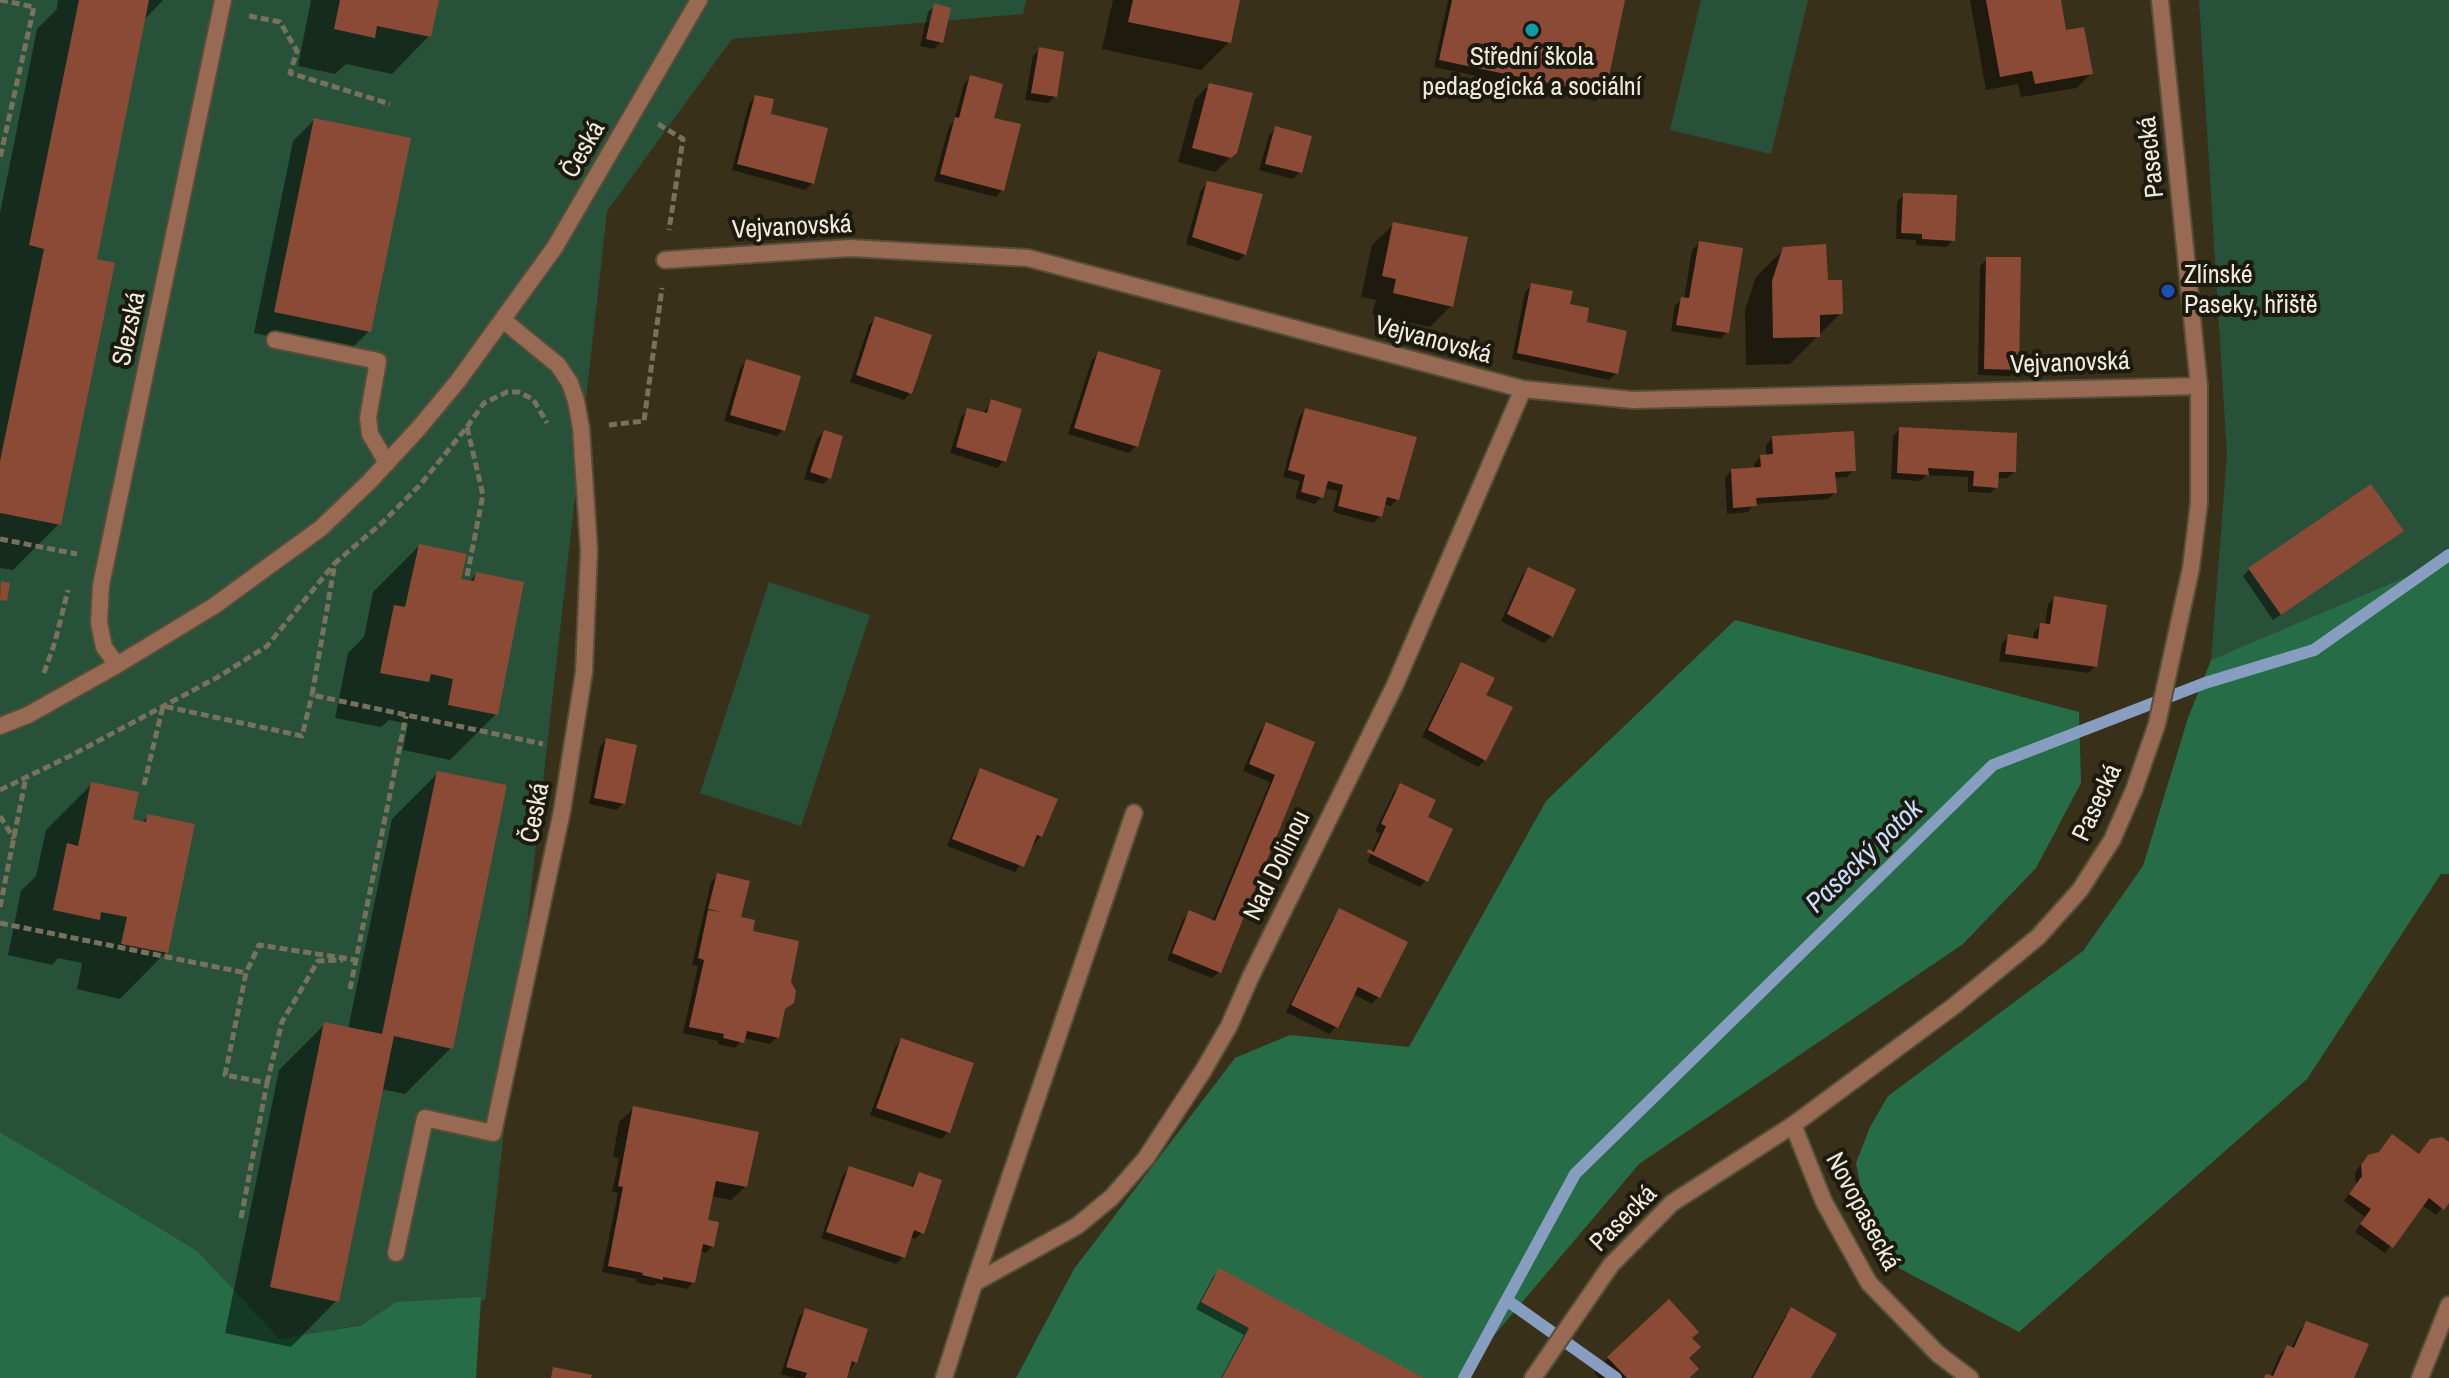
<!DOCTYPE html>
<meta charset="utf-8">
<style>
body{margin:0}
canvas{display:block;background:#383019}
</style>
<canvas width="2449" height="1378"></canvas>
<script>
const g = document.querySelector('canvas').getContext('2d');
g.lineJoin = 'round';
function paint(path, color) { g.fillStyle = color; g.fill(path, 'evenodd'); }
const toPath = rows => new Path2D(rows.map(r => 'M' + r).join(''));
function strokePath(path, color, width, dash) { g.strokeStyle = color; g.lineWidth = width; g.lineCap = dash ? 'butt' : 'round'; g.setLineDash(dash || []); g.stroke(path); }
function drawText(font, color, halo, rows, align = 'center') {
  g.font = font + ' "Archivo Narrow",sans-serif'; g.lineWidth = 8; g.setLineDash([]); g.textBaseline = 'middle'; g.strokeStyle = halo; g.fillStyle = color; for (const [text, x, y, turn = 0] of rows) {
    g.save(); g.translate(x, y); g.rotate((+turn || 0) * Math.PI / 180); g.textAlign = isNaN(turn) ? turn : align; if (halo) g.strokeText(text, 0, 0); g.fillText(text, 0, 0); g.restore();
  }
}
const green = toPath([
 [0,0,1026,0,1023,14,732,39,607,211,485,1300,282,1340,192,1251,0,1132],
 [1701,0,1808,0,1771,154,1670,130],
 [2199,0,2449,0,2449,562,2211,660,2227,455],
 [769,582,870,615,801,826,700,793]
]);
const forest = toPath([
 [2449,559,2449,874,2441,874,2307,1079,2019,1332,1895,1266,1866,1216,1856,1163,1870,1127,1888,1096,2083,951,2143,866,2188,718,2211,660],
 [1735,620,2079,712,2081,783,2036,868,1963,944,1639,1164,1458,1378,1016,1378,1074,1269,1235,1058,1290,1035,1409,1047,1546,801],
 [0,1132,197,1251,280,1339,362,1325,396,1302,481,1297,476,1378,0,1378]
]);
const shadow = toPath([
 [58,0,163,0,143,21,94,261,59,524,13,570,0,568,0,213,37,29,57,9],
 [311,0,437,0,429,36,392,74,346,64,335,74,298,66],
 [1113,0,1238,0,1229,42,1201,70,1102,49],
 [1448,0,1623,0,1603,94,1596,101,1434,67],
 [1970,0,2059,0,2064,32,2091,73,2077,88,2021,97,2018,84,1986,90],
 [935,6,941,42,934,49,920,46,928,12],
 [1040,49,1055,96,1048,103,1025,100,1033,56],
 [971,77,992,119,1002,190,996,197,934,181,949,126,954,121,964,84],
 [1209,85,1236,152,1215,172,1178,162,1195,99],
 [755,97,812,183,805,190,732,170,749,104],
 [314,120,369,331,348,352,254,333,293,141],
 [1275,129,1300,172,1293,179,1259,170,1269,135],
 [1208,183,1245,254,1238,261,1186,244,1201,190],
 [1904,195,1953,240,1946,247,1916,245,1916,240,1896,239,1897,202],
 [1394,224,1451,306,1430,327,1372,314,1376,300,1361,297,1372,245],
 [1699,243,1727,332,1720,339,1671,331,1675,305,1684,299,1692,250],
 [1784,249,1826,282,1841,313,1790,364,1746,365,1745,310,1756,277],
 [1987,259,2017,369,2010,376,1978,375,1980,266],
 [1532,285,1584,324,1616,373,1609,380,1512,359,1525,292],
 [876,318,910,393,904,400,850,382,869,325],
 [1099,353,1136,446,1129,453,1068,434,1092,360],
 [746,362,783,430,777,436,724,421,740,368],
 [992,401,1004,461,997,468,950,453,961,417,968,410,983,414],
 [1305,410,1397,499,1391,506,1383,504,1380,516,1373,523,1333,512,1338,491,1324,488,1321,497,1315,504,1295,498,1300,481,1283,477,1299,417],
 [1900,429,2014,472,2007,478,1997,478,1996,487,1990,493,1968,492,1968,477,1926,475,1920,481,1891,479,1893,436],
 [824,432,829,478,823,484,804,479,817,439],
 [1772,438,1854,470,1847,477,1834,478,1835,492,1828,499,1754,504,1748,512,1727,514,1725,478,1731,471,1754,470,1754,464,1760,457,1766,456,1766,445],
 [2394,537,2273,620,2243,576,2249,570],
 [419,546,459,580,469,582,476,574,496,714,450,760,403,750,408,724,389,720,381,727,335,718,348,653,364,637,373,592],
 [1529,569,1551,636,1544,643,1501,621,1522,576],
 [2055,598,2095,666,2089,673,1999,661,2002,643,2009,636,2033,640,2034,632,2041,625,2045,625,2048,604],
 [1461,665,1484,695,1485,760,1478,767,1422,737,1455,672],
 [1267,724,1313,743,1219,972,1212,978,1167,960,1183,919,1190,913,1212,922,1270,782,1243,771,1260,731],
 [606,740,623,803,617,810,589,804,600,747],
 [981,771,1041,835,1015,872,947,846,974,778],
 [438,773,451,1048,405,1094,381,1089,337,1300,291,1347,225,1333,279,1070,325,1024,348,1029,392,819],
 [92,784,130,820,141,823,148,816,166,952,120,999,77,989,82,963,58,958,52,965,8,955,21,891,36,876,46,830],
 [1401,785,1425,817,1426,880,1420,887,1367,862,1380,834,1375,831,1394,792],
 [718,875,738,919,788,982,792,1002,784,1010,777,1037,770,1044,743,1038,735,1048,718,1044,718,1041,683,1033,698,966,692,965,711,882],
 [1340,911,1378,997,1372,1004,1353,994,1336,1027,1329,1034,1286,1012,1333,918],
 [901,1040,971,1065,948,1132,941,1139,870,1115,895,1047],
 [634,1108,746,1186,731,1200,710,1196,705,1222,712,1246,706,1253,700,1251,693,1282,687,1289,657,1283,654,1286,636,1282,637,1279,602,1272,618,1193,612,1192,619,1158,613,1157,619,1122],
 [2449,1145,2449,1200,2436,1215,2422,1205,2385,1253,2355,1232,2365,1217,2344,1201,2356,1184,2355,1173,2361,1164,2418,1156],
 [850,1168,910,1188,919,1174,922,1232,915,1239,910,1237,903,1257,896,1264,821,1238,843,1175],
 [1219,1270,1420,1378,1221,1378,1244,1335,1196,1309,1213,1277],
 [806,1310,855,1362,845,1378,795,1378,781,1374,799,1317],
 [1792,1310,1809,1378,1751,1378,1785,1316],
 [2306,1323,2367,1345,2352,1378,2264,1378,2270,1377,2280,1354,2287,1348,2291,1349,2300,1330],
 [1690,1338,1687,1378,1599,1378,1594,1373,1608,1358]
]);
const stream = toPath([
 [1508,1301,1616,1378],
 [1464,1378,1575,1174,1993,765,2205,683,2314,650,2449,555]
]);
const building = toPath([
 [79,0,149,0,97,259,115,263,61,525,0,513,0,461,44,249,29,245],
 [340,0,439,0,431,37,377,26,375,38,334,29],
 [1133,0,1240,0,1231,43,1128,22],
 [1452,0,1625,0,1605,95,1439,60],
 [1986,0,2061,0,2066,30,2084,27,2093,74,2035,84,2032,71,2000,77],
 [934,3,951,8,943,43,926,39],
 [1039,47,1064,52,1057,97,1031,93],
 [970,75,1003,84,994,118,1021,124,1004,191,940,174,955,117,959,118],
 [1209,83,1253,93,1237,153,1231,158,1192,148],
 [755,95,774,99,771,114,828,128,814,184,737,164],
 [314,118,411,138,371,332,274,312],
 [1275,126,1312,136,1302,173,1265,164],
 [1207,181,1263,194,1246,255,1192,237],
 [1903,193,1957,195,1955,241,1922,239,1922,234,1901,233],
 [1393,222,1468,237,1453,307,1393,293,1396,279,1382,276],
 [1699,241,1743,248,1729,333,1676,325,1681,297,1689,298],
 [1826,244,1828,280,1842,280,1843,314,1820,315,1820,337,1773,338,1772,281,1783,247],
 [1986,257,2021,257,2019,370,1984,369],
 [1531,283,1573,291,1570,304,1589,308,1587,322,1627,331,1618,374,1517,353],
 [875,316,932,335,912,394,856,375],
 [1098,351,1161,370,1138,447,1074,428],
 [746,359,801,376,785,431,730,415],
 [991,399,1022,409,1006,462,956,447,967,408,987,413],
 [1305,408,1417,437,1399,500,1387,497,1382,517,1338,506,1343,485,1328,481,1323,498,1301,492,1305,475,1288,470],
 [1899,427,2017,433,2016,472,1999,472,1998,488,1973,486,1974,471,1928,468,1929,475,1897,473],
 [824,430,843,436,831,479,810,472],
 [1854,431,1856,471,1835,472,1837,493,1756,498,1757,506,1733,508,1731,469,1761,467,1760,455,1773,454,1772,436],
 [2371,484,2404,531,2281,615,2248,568],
 [419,544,467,554,461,579,474,581,476,572,524,582,498,715,448,705,453,679,431,674,429,682,380,673,394,605,405,607],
 [1528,567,1576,589,1553,637,1507,614],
 [1,581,10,583,7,601,0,600],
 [2054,596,2107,605,2097,667,2005,654,2008,634,2038,639,2040,623,2050,624],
 [1461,662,1495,678,1486,695,1513,707,1486,761,1428,730],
 [1266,722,1315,742,1221,973,1172,953,1189,910,1215,921,1275,775,1249,764],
 [606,738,637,745,625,804,594,798],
 [980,768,1058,799,1042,837,1037,835,1024,867,952,839],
 [437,771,507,785,453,1049,394,1036,339,1302,270,1287,324,1022,382,1034],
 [91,782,139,792,133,819,146,822,147,814,195,824,168,953,121,944,127,917,101,912,100,920,53,910,67,843,78,846],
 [1400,783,1436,800,1428,817,1453,829,1428,882,1367,852,1368,849,1374,852,1386,826,1381,824],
 [717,873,750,881,741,917,755,920,753,931,799,941,791,982,796,991,794,1003,785,1009,779,1038,747,1031,744,1043,723,1038,724,1034,689,1027,704,960,698,958,708,910,721,912,708,909],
 [1339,908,1408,942,1380,998,1358,987,1338,1028,1291,1005],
 [901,1038,974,1063,950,1133,876,1108],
 [633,1106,759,1132,747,1187,716,1181,708,1220,719,1222,714,1247,703,1244,695,1283,663,1277,663,1280,642,1275,643,1273,608,1266,623,1187,618,1186],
 [2392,1134,2419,1154,2430,1139,2442,1137,2449,1142,2449,1203,2444,1210,2429,1198,2393,1248,2360,1224,2371,1209,2349,1194,2362,1176,2361,1165,2368,1155,2379,1152],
 [849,1166,913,1187,919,1172,942,1180,924,1234,914,1230,905,1258,826,1232],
 [1219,1268,1424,1378,1222,1378,1249,1328,1201,1302],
 [1669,1299,1699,1332,1692,1338,1701,1347,1689,1358,1699,1369,1689,1378,1627,1378,1607,1357],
 [1791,1307,1837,1334,1811,1378,1753,1378],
 [805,1308,868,1329,857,1363,852,1361,847,1378,805,1378,807,1373,786,1367],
 [2306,1321,2369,1344,2354,1378,2264,1378,2266,1374,2273,1376,2287,1345,2294,1348],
 [553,1367,592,1375,591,1378,551,1378]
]);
const path = toPath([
 [0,0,34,7,0,158],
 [249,16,280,22,297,51,290,73,390,104],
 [658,124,683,139,669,230],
 [609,425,644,421,662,288],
 [467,427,484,403,507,392,518,392,533,399,547,423],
 [0,539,77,554],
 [467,576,483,495,467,427,420,485,383,522,335,563,312,695,543,744],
 [44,673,55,642,68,590],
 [144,785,163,706,302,736,312,695],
 [0,790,70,756,218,677,267,646,335,563],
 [0,816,14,839],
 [0,907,26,777],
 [0,923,246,973],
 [350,989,406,716],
 [267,1083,282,1022,318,961,343,960],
 [241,1218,267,1083,225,1075,246,973,259,945,356,960]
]);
const lane = toPath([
 [275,340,378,361,368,418,370,434,387,463]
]);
const street = toPath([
 [665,260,850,248,1028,258,1523,389,1633,400,2199,386],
 [117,665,104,647,99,623,101,585,223,0],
 [0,726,28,715,117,665,214,606,321,528,369,482,418,429,458,381,555,247,699,0],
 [1793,1125,1824,1202,1869,1283,1938,1354,1970,1378],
 [396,1253,425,1118,493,1133,562,811,584,672,589,550,581,428,576,401,570,383,558,365,503,320],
 [974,1283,1134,813],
 [944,1378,974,1283,1077,1226,1112,1197,1146,1158,1203,1071,1229,1026,1251,976,1395,685,1523,389],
 [1533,1378,1611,1265,1672,1203,1793,1125,1954,1006,2038,937,2080,890,2112,840,2134,790,2157,724,2191,568,2199,503,2199,386,2160,0],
 [2420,1378,2449,1305]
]);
const markers = [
 [1532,30,8,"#0f9aa8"],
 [2168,291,8,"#1a4fb4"]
];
const poiNames = [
 ["Střední škola",1532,58],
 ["pedagogická a sociální",1532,88],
 ["Zlínské",2184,276,"left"],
 ["Paseky, hřiště",2184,306,"left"]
];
const streetNames = [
 ["Česká",584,150,-60],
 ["Pasecká",2152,157,-96],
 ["Vejvanovská",792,228,-3],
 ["Slezská",130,329,-78],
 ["Vejvanovská",1433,341,15],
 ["Vejvanovská",2070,364,-2],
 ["Pasecká",2098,803,-65],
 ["Česká",536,813,-79],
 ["Nad Dolinou",1278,866,-64],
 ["Novopasecká",1862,1212,62],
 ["Pasecká",1624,1219,-45]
];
const waterNames = [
 ["Pasecký potok",1865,857,-44]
];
paint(green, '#275239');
paint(forest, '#266c46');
paint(shadow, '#0007');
strokePath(stream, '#879ec0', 12);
paint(building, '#8b4a36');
strokePath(lane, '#554e38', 20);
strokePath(street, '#554e38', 20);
strokePath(path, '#78715d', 5, [8, 4]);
strokePath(lane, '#986953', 16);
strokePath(street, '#986953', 16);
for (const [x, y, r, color] of markers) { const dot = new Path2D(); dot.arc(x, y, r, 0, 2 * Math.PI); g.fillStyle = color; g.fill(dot); strokePath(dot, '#1c190e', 3); }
drawText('26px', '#efeadc', '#1c190e', poiNames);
drawText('26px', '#efeadc', '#1c190e', streetNames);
drawText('italic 28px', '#c8ddfd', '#1c190e', waterNames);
</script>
